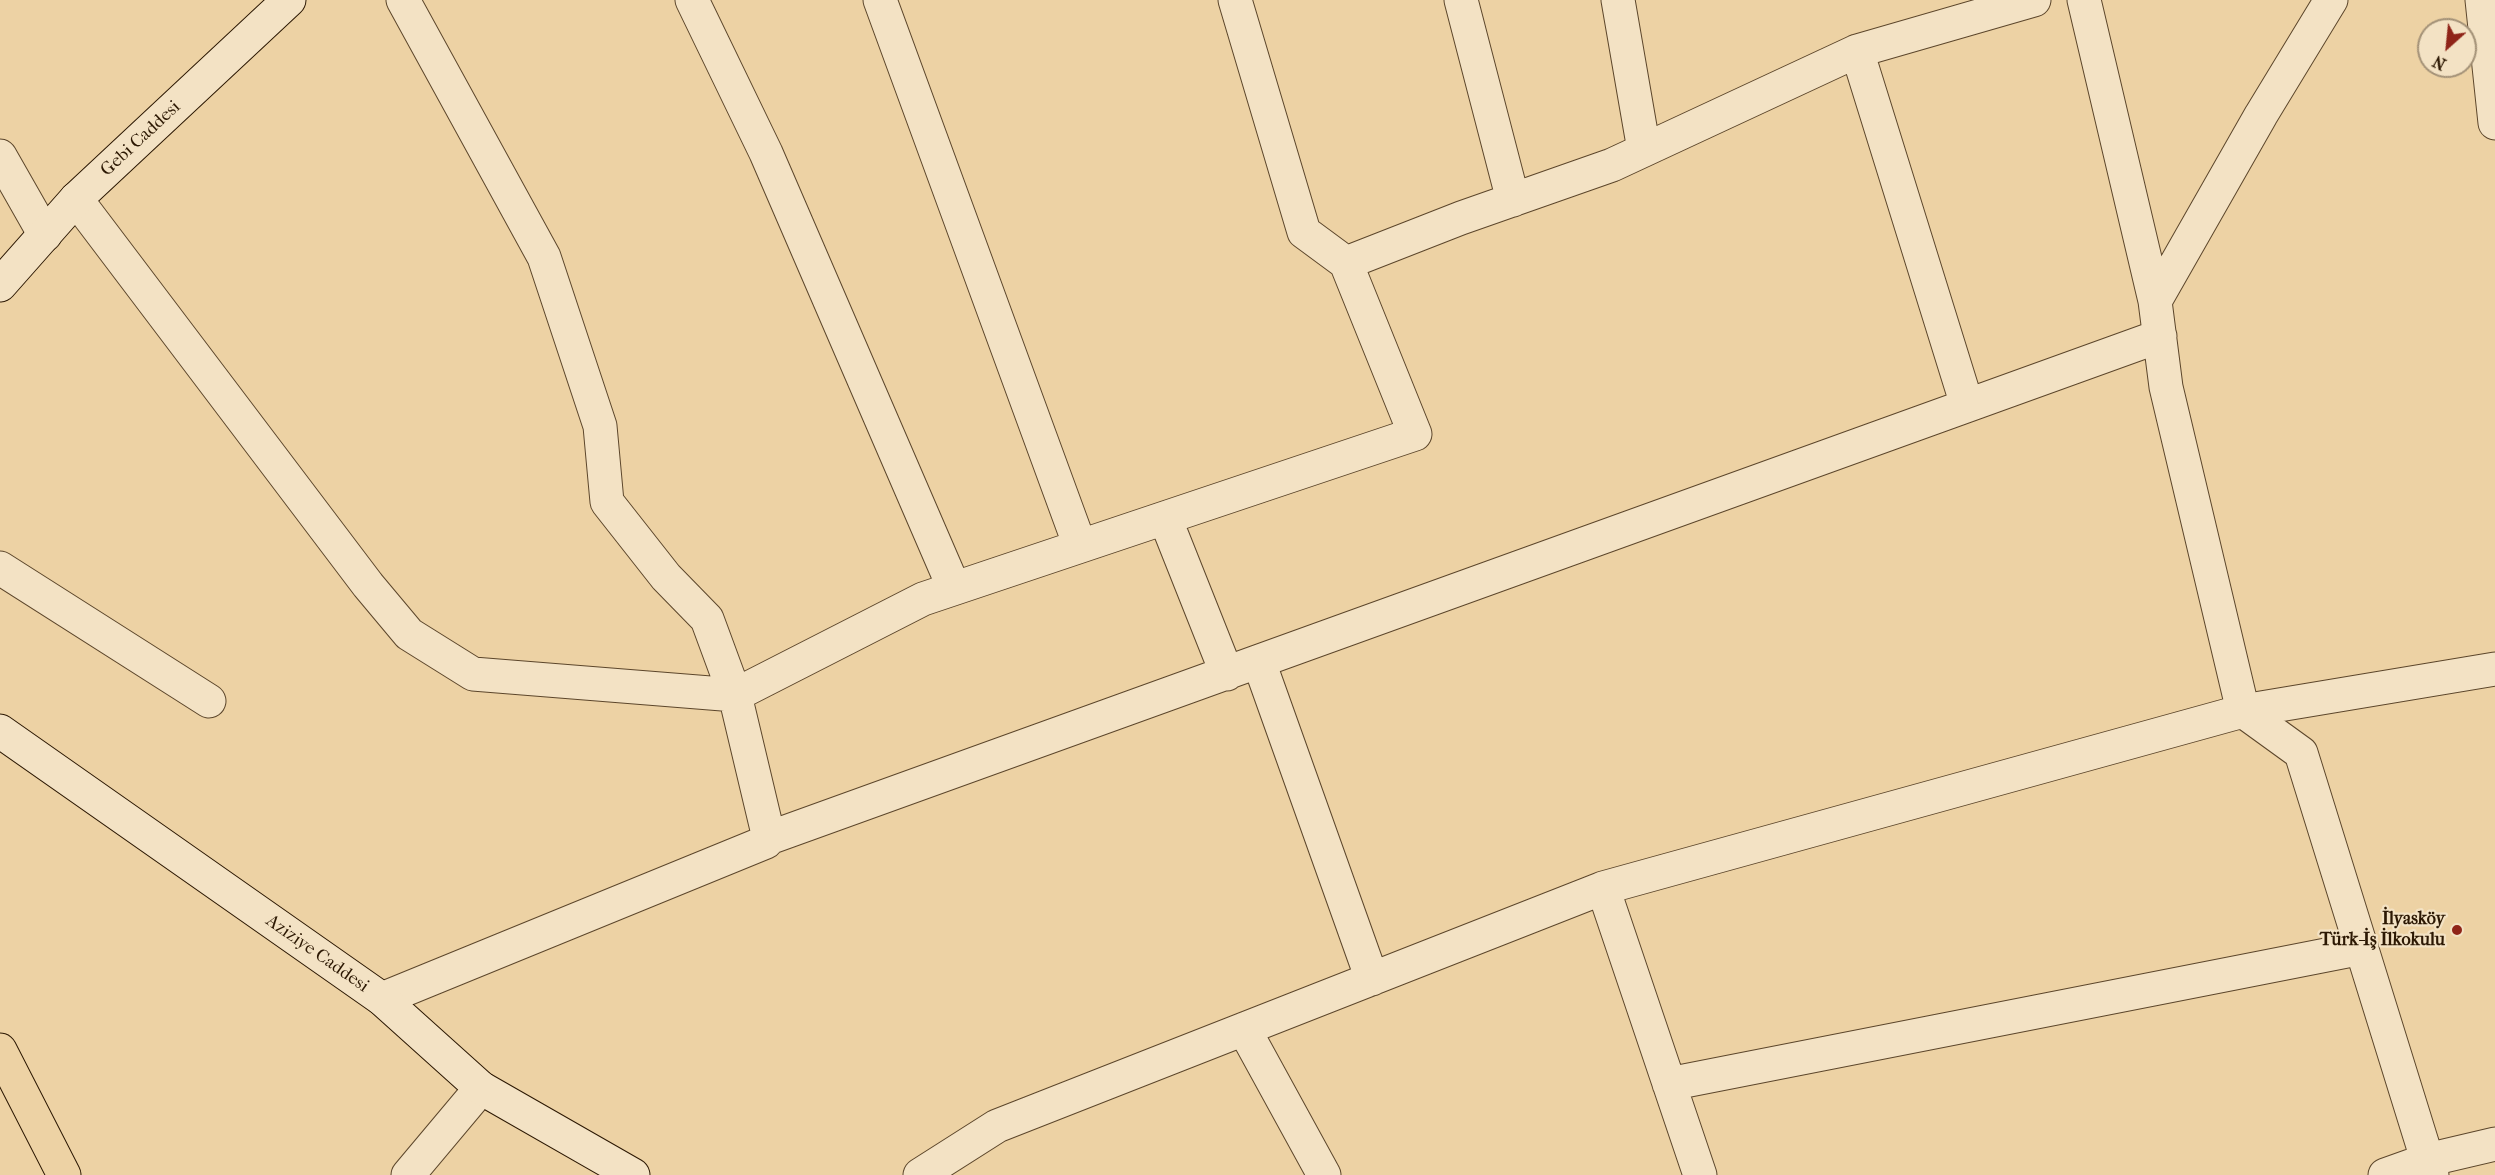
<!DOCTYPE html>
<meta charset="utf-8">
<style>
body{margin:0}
#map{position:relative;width:2495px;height:1175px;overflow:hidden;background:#edd2a4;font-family:"IM FELL French Canon",serif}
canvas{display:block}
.north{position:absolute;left:2417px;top:18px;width:60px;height:60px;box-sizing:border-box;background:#f3e2c4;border:2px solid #a39177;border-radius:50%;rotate:207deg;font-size:16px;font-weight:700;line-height:24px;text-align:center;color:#2c1803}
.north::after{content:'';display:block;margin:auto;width:21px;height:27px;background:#8f2418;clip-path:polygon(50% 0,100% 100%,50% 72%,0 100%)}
</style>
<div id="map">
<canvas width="2495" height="1175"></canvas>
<div class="north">N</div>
</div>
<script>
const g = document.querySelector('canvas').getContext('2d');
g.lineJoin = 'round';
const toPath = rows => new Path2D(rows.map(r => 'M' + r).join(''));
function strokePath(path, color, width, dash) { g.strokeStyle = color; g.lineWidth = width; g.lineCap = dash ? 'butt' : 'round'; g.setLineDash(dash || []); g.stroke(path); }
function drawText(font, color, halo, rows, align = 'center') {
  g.font = font + ' "IM FELL French Canon",serif'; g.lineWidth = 4.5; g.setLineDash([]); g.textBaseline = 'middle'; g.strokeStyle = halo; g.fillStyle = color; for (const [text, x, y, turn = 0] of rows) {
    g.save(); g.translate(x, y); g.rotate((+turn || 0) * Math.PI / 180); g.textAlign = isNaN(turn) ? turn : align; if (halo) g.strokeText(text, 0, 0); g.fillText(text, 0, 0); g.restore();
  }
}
const street = toPath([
 [403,0,544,257,600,426,607,502,666,577,707,619,735,695,769,838],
 [692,0,766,153,954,588],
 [880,0,1080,546],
 [1461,0,1513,200],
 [1618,0,1644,150],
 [2084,0,2155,301,2166,387,2243,711,2301,753,2432,1175],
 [2482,0,2495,123],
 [1857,51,1967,405],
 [0,156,45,235],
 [76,199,368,585,409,634,473,674,735,695,923,599,1415,434,1346,263,1304,232,1235,0],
 [1346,263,1461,218,1612,165,1857,51,2034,0],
 [2155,301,2261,115,2331,0],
 [1165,518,1227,674],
 [0,568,209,701],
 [1259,662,1372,979],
 [1603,888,1700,1175],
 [382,999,766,842,769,838,2160,336],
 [1244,1029,1324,1175],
 [1669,1084,2362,948],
 [408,1175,481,1088],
 [920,1175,997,1126,1603,888,2243,711,2495,669],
 [2385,1175,2427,1160,2495,1144]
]);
const secondary = toPath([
 [0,285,76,199,289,0],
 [0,731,382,999,481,1088,633,1175]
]);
const primary = toPath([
 [0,1050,64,1175]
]);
const markers = [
 [2457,930,6,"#8f2418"]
];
const streetNames = [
 ["Gebi Caddesi",141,139,-43],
 ["Aziziye Caddesi",317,954,35]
];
const poiNames = [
 ["İlyasköy",2445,920],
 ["Türk-İş İlkokulu",2445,941]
];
strokePath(street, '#5c462b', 35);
strokePath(secondary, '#2c1803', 35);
strokePath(primary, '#2c1803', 35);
strokePath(street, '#f3e2c4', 33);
strokePath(secondary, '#f3e2c4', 33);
strokePath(primary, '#edd2a4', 33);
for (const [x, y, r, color] of markers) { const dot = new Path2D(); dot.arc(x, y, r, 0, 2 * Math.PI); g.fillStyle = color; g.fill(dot); strokePath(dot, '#f3e2c4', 2); }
drawText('18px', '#2c1803', '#f3e2c4', streetNames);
drawText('bold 18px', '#2c1803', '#f3e2c4', poiNames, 'right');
</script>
